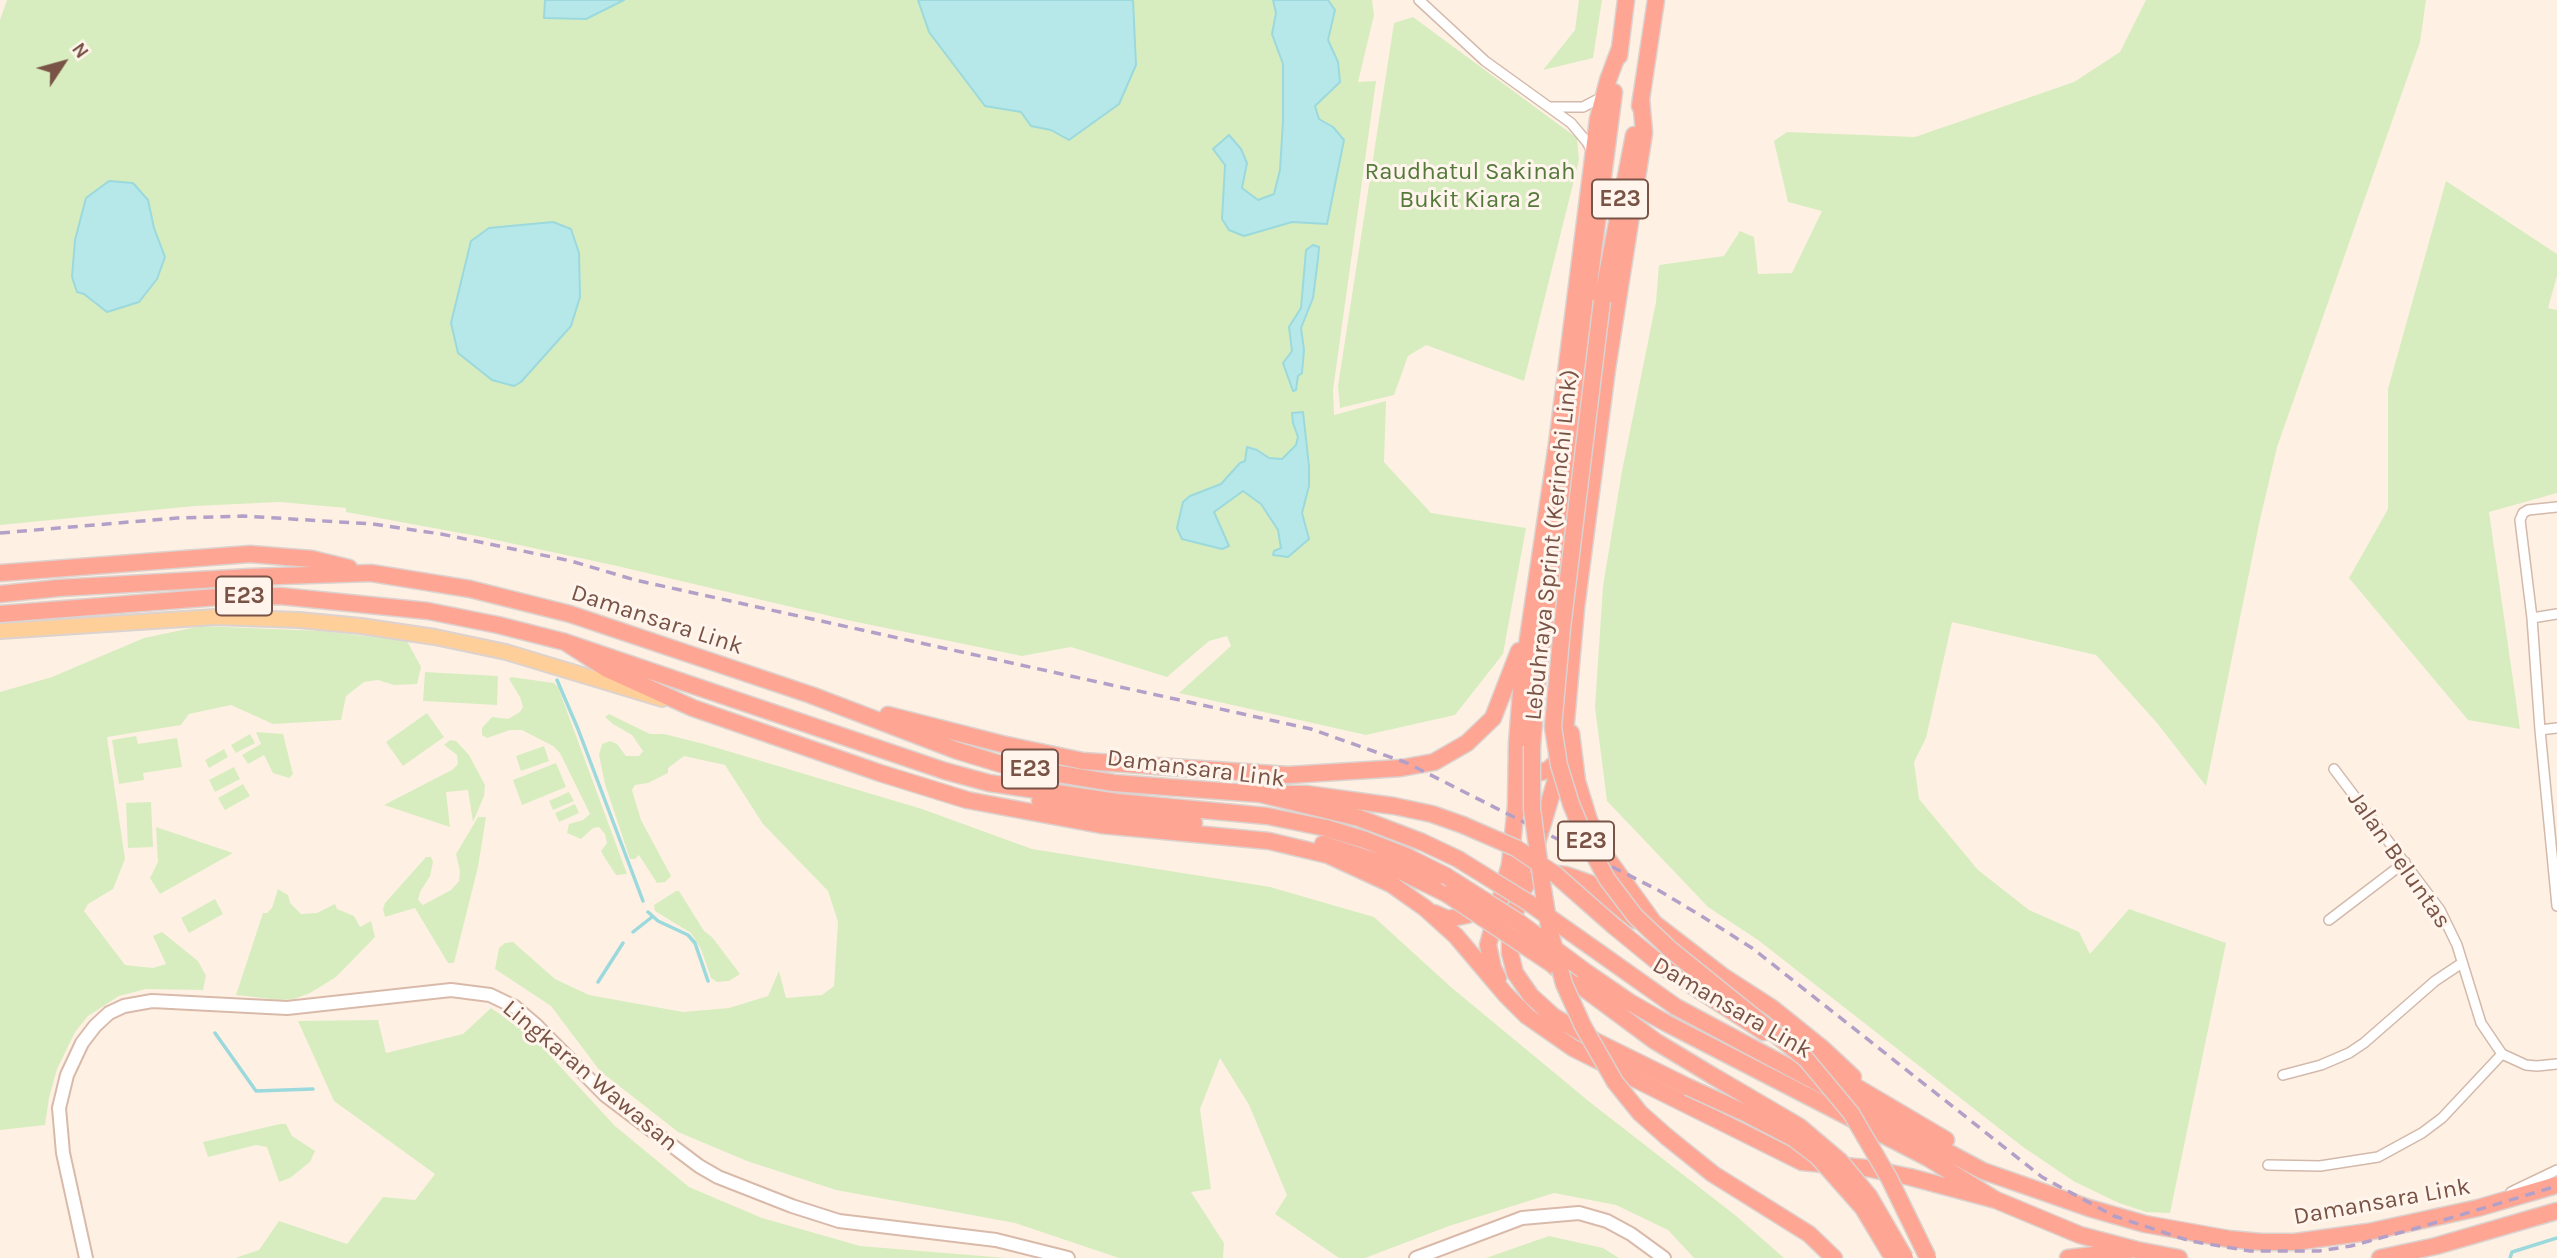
<!DOCTYPE html>
<style>
body{margin:0}
#map{position:relative;width:2557px;height:1258px;overflow:hidden;background:#fef1e3;font-family:Karla,sans-serif}
canvas{display:block}
.north{position:absolute;left:28px;top:28px;width:70px;height:70px;-webkit-text-stroke:5px #fff5ec;paint-order:stroke;rotate:54deg;font-size:19px;font-weight:700;line-height:28px;text-align:center;color:#795346}
.north::after{content:'';display:block;margin:auto;width:24px;height:32px;background:#795346;clip-path:polygon(50% 0,100% 100%,50% 72%,0 100%)}
</style>
<div id="map">
<canvas width="2557" height="1258"></canvas>
<div class="north">N</div>
</div>
<script>
const g = document.querySelector('canvas').getContext('2d');
g.lineJoin = 'round';
function paint(path, color) { g.fillStyle = color; g.fill(path, 'evenodd'); }
const toPath = rows => new Path2D(rows.map(r => 'M' + r).join(''));
function strokePath(path, color, width, dash) { g.strokeStyle = color; g.lineWidth = width; g.lineCap = dash ? 'butt' : 'round'; g.setLineDash(dash || []); g.stroke(path); }
function drawText(font, color, halo, rows, align = 'center') {
  g.font = font + ' Karla,sans-serif'; g.lineWidth = 6; g.setLineDash([]); g.textBaseline = 'middle'; g.strokeStyle = halo; g.fillStyle = color; for (const [text, x, y, turn = 0] of rows) {
    g.save(); g.translate(x, y); g.rotate((+turn || 0) * Math.PI / 180); g.textAlign = isNaN(turn) ? turn : align; if (halo) g.strokeText(text, 0, 0); g.fillText(text, 0, 0); g.restore();
  }
}
const green = toPath([
 [7,0,1372,0,1374,15,1358,82,1376,81,1333,390,1334,415,1386,401,1384,462,1431,513,1526,528,1503,654,1455,715,1366,735,1179,693,1231,646,1227,636,1209,641,1167,677,1071,647,1022,656,847,620,617,566,477,536,346,512,346,508,280,502,195,506,0,525,0,20],
 [1579,0,1602,0,1593,58,1543,70,1575,30],
 [2146,0,2426,0,2420,42,2277,447,2259,524,2206,786,2157,723,2096,655,1952,622,1926,738,1914,762,1919,799,1978,870,2029,910,2079,932,2090,954,2129,909,2226,943,2170,1213,2146,1212,2119,1203,2075,1182,2023,1147,1758,940,1708,907,1607,801,1595,707,1603,586,1622,471,1656,302,1659,265,1724,256,1740,231,1754,237,1758,274,1792,273,1822,211,1788,202,1774,141,1787,132,1915,137,2074,82,2120,52],
 [1413,17,1577,138,1579,160,1524,381,1426,345,1408,356,1394,395,1340,408,1338,386,1394,23],
 [2446,181,2557,254,2557,276,2548,308,2557,310,2557,493,2489,512,2520,729,2468,720,2349,578,2388,509,2388,389],
 [201,626,322,631,407,641,421,667,417,684,394,685,378,680,364,682,346,696,341,720,273,724,231,705,189,714,181,725,107,737,125,859,113,889,88,904,84,911,125,965,153,968,166,964,153,936,162,932,198,961,206,976,203,990,146,989,119,996,88,1016,75,1032,57,1069,49,1098,45,1125,0,1130,0,692,52,677,144,638],
 [425,672,498,676,497,705,423,701],
 [511,677,554,683,558,687,627,874,616,875,603,855,601,851,607,843,605,834,599,827,593,828,581,839,567,833,569,824,583,820,590,814,560,753,553,746,522,730,510,730,487,738,482,735,482,728,492,717,508,719,520,712,523,707,520,697,509,679],
 [427,713,444,737,403,766,386,742],
 [609,714,650,734,664,734,704,744,922,809,1032,849,1270,887,1374,917,1452,988,1591,1103,1735,1215,1784,1258,1694,1258,1668,1230,1616,1205,1554,1193,1449,1226,1365,1258,1339,1258,1275,1214,1287,1195,1249,1105,1220,1058,1200,1109,1211,1189,1191,1192,1224,1243,1223,1258,1119,1258,1015,1223,836,1190,747,1161,678,1132,600,1071,551,1006,495,969,499,948,505,943,513,942,555,979,589,995,683,1012,729,1008,768,996,779,971,786,998,822,995,834,986,838,922,828,891,763,824,725,765,684,756,668,768,668,773,648,783,635,785,632,790,641,820,671,876,665,882,657,883,639,855,635,859,630,859,605,784,599,755,602,744,610,741,617,744,626,756,639,756,643,751,632,735,613,724,605,717],
 [256,732,283,734,293,774,289,778,273,773,264,755,248,764,242,755,261,744],
 [250,734,255,743,236,753,231,745],
 [136,736,138,744,177,738,182,767,143,773,144,780,119,784,112,740],
 [450,740,456,741,469,755,485,785,484,796,473,822,468,790,446,792,450,827,384,805,452,770,458,764,457,755,444,745],
 [544,746,549,761,521,771,516,756],
 [224,749,228,757,209,768,205,760],
 [556,763,566,787,522,805,513,780],
 [234,767,240,779,215,792,209,780],
 [243,784,250,796,225,810,218,798],
 [569,792,574,801,553,810,549,801],
 [151,802,153,847,128,848,126,803],
 [575,804,579,813,559,822,555,813],
 [478,817,486,817,478,867,454,963,448,963,415,908,385,917,383,909,385,903,426,857,431,857,433,862,430,876,420,892,418,900,423,905,451,890,459,881,460,871,456,854],
 [156,827,233,853,160,894,150,878,158,862],
 [278,889,288,895,290,903,301,914,317,913,335,904,337,909,354,916,360,927,371,921,375,937,336,977,310,993,294,999,280,1000,236,995,263,913,267,913,272,908],
 [676,891,679,891,704,931,712,937,740,974,729,981,717,982,711,978,701,949,691,933,655,911,654,905],
 [215,899,223,914,189,933,181,918],
 [491,1008,532,1036,615,1126,689,1187,762,1218,860,1246,1006,1258,235,1258,259,1250,279,1221,347,1244,383,1197,415,1200,435,1174,334,1101,298,1021,378,1020,386,1053,463,1034],
 [280,1124,286,1124,292,1136,315,1151,310,1162,290,1178,279,1182,267,1147,256,1145,208,1157,203,1142],
 [1549,1236,1603,1248,1619,1258,1486,1258]
]);
const water = toPath([
 [545,0,624,0,586,19,544,18,545,0],
 [918,0,1133,0,1136,65,1119,104,1069,140,1051,130,1031,126,1021,112,985,106,929,32,918,0],
 [1273,0,1328,0,1335,10,1328,40,1338,62,1340,82,1315,106,1319,119,1333,127,1344,140,1327,224,1292,222,1244,236,1229,230,1222,219,1225,165,1213,149,1229,135,1241,149,1247,163,1242,188,1258,200,1274,194,1280,170,1283,121,1283,64,1272,34,1276,13,1273,0],
 [109,181,133,183,148,200,154,228,165,257,157,279,139,302,107,312,84,294,77,292,72,277,75,240,86,198,109,181],
 [553,222,571,229,579,253,580,297,571,326,521,382,514,386,492,380,458,353,451,323,471,241,489,228,553,222],
 [1313,245,1319,247,1318,259,1313,298,1301,328,1304,350,1302,373,1298,376,1296,390,1293,391,1283,363,1292,351,1289,327,1301,308,1306,250,1313,245],
 [1303,412,1309,466,1309,486,1302,513,1309,539,1288,557,1273,555,1274,551,1281,548,1278,530,1261,504,1243,491,1214,512,1229,546,1222,549,1182,539,1177,528,1183,502,1190,496,1221,484,1240,463,1245,461,1247,447,1257,450,1269,458,1282,459,1296,445,1298,437,1293,423,1292,413,1303,412]
]);
const stream = toPath([
 [557,680,578,729,643,901],
 [648,912,658,921,688,935,695,943,708,981],
 [633,932,652,917],
 [598,982,623,943],
 [215,1033,256,1091,313,1089],
 [2510,1258,2512,1252,2557,1238]
]);
const street = toPath([
 [1419,0,1485,61,1571,123,1587,142,1592,151],
 [1551,107,1583,107,1604,96],
 [2557,507,2528,510,2523,513,2520,520,2532,618,2540,730,2557,906],
 [2532,618,2557,614],
 [2540,730,2557,728],
 [2334,769,2440,910,2457,945,2481,1023,2502,1054,2526,1065,2537,1066,2557,1064],
 [2329,920,2405,862],
 [2283,1075,2321,1065,2349,1053,2364,1043,2435,981,2462,963],
 [2268,1165,2320,1166,2378,1157,2422,1133,2442,1118,2502,1054],
 [2511,1192,2557,1170]
]);
const secondary = toPath([
 [86,1258,63,1153,59,1108,67,1075,82,1043,95,1026,109,1013,124,1006,152,1001,287,1008,451,990,490,995,515,1007,536,1025,605,1095,699,1166,718,1177,792,1206,839,1221,996,1240,1068,1258],
 [1416,1258,1522,1218,1579,1213,1607,1221,1631,1234,1664,1258]
]);
const primary = toPath([
 [0,631,215,617,299,620,361,626,435,637,506,652,662,699]
]);
const highway = toPath([
 [1619,56,1626,0],
 [1640,106,1656,0],
 [1602,301,1634,135],
 [0,573,250,554,312,559,349,568],
 [0,594,59,588,250,577,371,573,470,589,570,614,811,695,958,751,1004,765,1114,783,1260,794,1359,818,1422,842,1458,859],
 [0,614,218,597,280,596,428,611,498,625,565,642,945,771,989,783,1117,802,1267,816,1326,828,1365,840,1406,856,1446,876],
 [565,642,607,669,693,708,880,773,967,800,1101,825,1269,841,1328,855,1391,884,1425,908,1456,936,1506,995,1527,1016,1573,1048,1802,1162,1866,1168,1910,1177,1996,1200],
 [888,715,1002,744,1083,761,1288,775,1401,768,1434,762,1467,743,1493,718,1519,651],
 [1571,733,1577,781,1589,820,1607,858,1654,923,1724,977,1772,1008,1823,1049,1853,1077],
 [1532,746,1538,673,1614,92],
 [1522,763,1531,771,1541,772,1548,770,1563,756],
 [1283,794,1306,794,1394,806,1432,814,1463,825],
 [1040,801,1084,810,1194,823],
 [1323,844,1390,866,1447,894],
 [1507,888,1534,853,1563,756,1576,608,1607,369,1644,133,1641,98],
 [1434,913,1448,919,1467,915,1485,906],
 [1635,920,1589,883,1566,875,1547,873,1527,883,1519,897,1510,935,1510,953,1515,973,1531,996,1553,1016,1595,1041,1688,1087],
 [1615,927,1665,968,1764,1032],
 [1580,939,1676,1007,1983,1171,2089,1208,2145,1224,2229,1239,2261,1242,2295,1242,2368,1232,2478,1208,2557,1185],
 [1554,966,1655,1041,1713,1076],
 [1583,970,1631,1003,1666,1023,1928,1158,1996,1200,2080,1235,2137,1250,2179,1258],
 [1498,978,1493,968,1488,945,1510,864,1516,806,1517,744,1522,679,1557,444,1598,119,1608,80,1620,48],
 [1807,1054,1829,1071,1946,1140],
 [1667,1137,1713,1174,1809,1234,1834,1258],
 [2068,1258,2127,1251],
 [2380,1258,2436,1246,2557,1211]
]);
const rail = toPath([
 [0,533,177,518,243,516,373,524,441,534,571,561,635,580,1311,729,1407,763,1658,890,1703,917,1752,948,2042,1177,2114,1216,2190,1241,2250,1251,2319,1251,2351,1246,2417,1228,2557,1186]
]);
const highwayBridge = toPath([
 [1602,301,1562,628,1553,727,1559,765,1571,804,1586,840,1607,879,1635,916,1671,950,1806,1059,1851,1113,1889,1178,1928,1258],
 [1532,746,1532,809,1542,883,1550,932,1564,984,1583,1026,1615,1082,1640,1113,1667,1137],
 [1463,825,1516,848,1556,875,1615,927],
 [1458,859,1529,903,1580,939],
 [1446,876,1520,923,1583,970],
 [1447,894,1552,964],
 [1713,1076,1800,1127,1840,1161,1869,1196,1905,1258],
 [1688,1087,1745,1113,1793,1138,1817,1156,1863,1208,1893,1258]
]);
const shields = [
 [1620,199,56],
 [244,596,56],
 [1030,769,56],
 [1586,841,56]
];
const shieldNames = [
 ["E23",1620,199],
 ["E23",244,596],
 ["E23",1030,769],
 ["E23",1586,841]
];
const parkNames = [
 ["Raudhatul Sakinah",1470,172],
 ["Bukit Kiara 2",1470,200]
];
const streetNames = [
 ["Lebuhraya Sprint (Kerinchi Link)",1552,545,-84],
 ["Damansara Link",657,620,18],
 ["Damansara Link",1196,769,7],
 ["Jalan Beluntas",2399,860,55],
 ["Damansara Link",1732,1008,30],
 ["Lingkaran Wawasan",590,1076,40],
 ["Damansara Link",2382,1202,-10]
];
paint(green, '#d7edc0');
paint(water, '#b6e8ea');
strokePath(water, '#9bd9dd', 2);
strokePath(stream, '#9bd9dd', 3.5);
strokePath(street, '#d3b9ab', 12);
strokePath(secondary, '#d9baaa', 16);
strokePath(primary, '#dcd2cf', 18);
strokePath(highway, '#dcd2cf', 19);
strokePath(street, '#fff', 9);
strokePath(secondary, '#fff', 12);
strokePath(primary, '#ffcf9a', 14);
strokePath(highway, '#fea594', 16);
strokePath(rail, '#b2a0c9', 3.5, [10, 7]);
strokePath(highwayBridge, '#dcd2cf', 19, []);
strokePath(highwayBridge, '#fea594', 16);
for (const [x, y, w] of shields) { const box = new Path2D(); box.roundRect(x - w / 2, y - 19.5, w, 39, 5); g.fillStyle = '#fff5ec'; g.fill(box); strokePath(box, '#795346', 2); }
drawText('bold 23px', '#795346', null, shieldNames);
drawText('24px', '#547a3b', '#fff5ec', parkNames);
drawText('24px', '#795346', '#fff5ec', streetNames);
</script>
